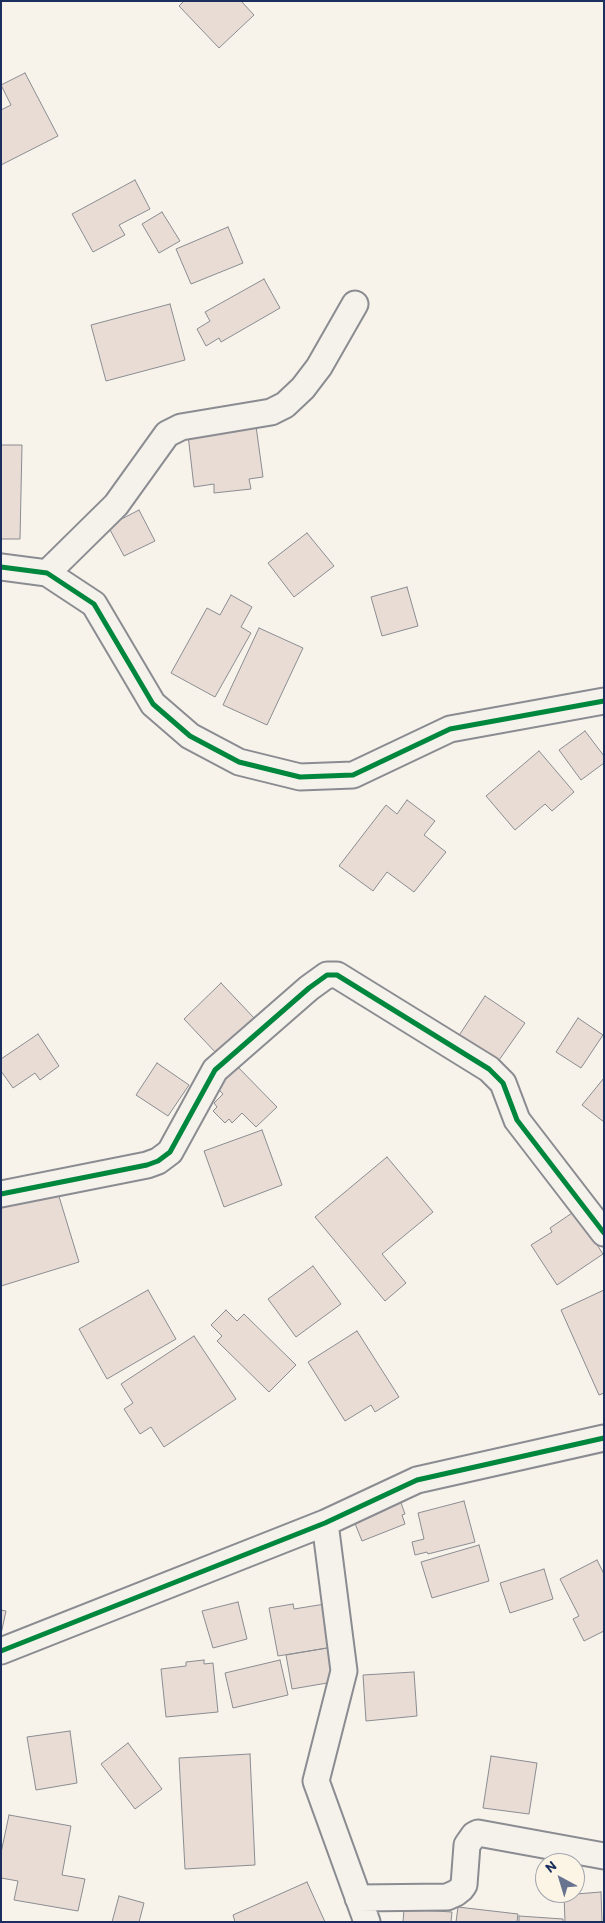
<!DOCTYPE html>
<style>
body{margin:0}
#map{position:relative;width:605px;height:1923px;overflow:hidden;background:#f7f3ea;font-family:Itim,sans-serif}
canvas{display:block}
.frame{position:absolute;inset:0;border:2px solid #1b2f5e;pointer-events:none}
.north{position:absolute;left:535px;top:1853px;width:50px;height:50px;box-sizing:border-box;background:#fcf5e5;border:1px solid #a2a6af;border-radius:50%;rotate:321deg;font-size:14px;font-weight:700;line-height:20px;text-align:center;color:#1b2f5e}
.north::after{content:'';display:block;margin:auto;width:18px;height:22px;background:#68748f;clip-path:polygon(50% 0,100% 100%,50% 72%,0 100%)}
</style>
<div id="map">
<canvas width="605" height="1923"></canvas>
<div class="frame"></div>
<div class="north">N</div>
</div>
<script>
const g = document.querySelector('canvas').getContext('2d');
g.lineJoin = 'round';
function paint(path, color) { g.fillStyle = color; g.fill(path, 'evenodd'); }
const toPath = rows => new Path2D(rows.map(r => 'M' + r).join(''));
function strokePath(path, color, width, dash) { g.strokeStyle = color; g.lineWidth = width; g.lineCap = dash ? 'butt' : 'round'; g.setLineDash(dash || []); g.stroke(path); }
const building = toPath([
 [184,1,241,1,254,15,219,48,179,6,184,1],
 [25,73,58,136,1,165,1,110,11,105,1,85,25,73],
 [135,180,150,209,119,225,125,235,93,252,72,214,135,180],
 [162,212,180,241,159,253,142,224,162,212],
 [228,227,243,263,191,284,176,249,228,227],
 [264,279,280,308,221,342,219,338,206,346,197,329,210,321,205,312,264,279],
 [170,304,185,360,106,381,91,325,170,304],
 [256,426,263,477,249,479,251,489,214,493,214,484,194,487,188,435,256,426],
 [1,445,22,445,20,539,1,539,1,445],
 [139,510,155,541,124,556,108,526,139,510],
 [307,533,334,566,294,597,268,563,307,533],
 [407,587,418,626,382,636,371,597,407,587],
 [231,595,252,607,241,627,251,633,215,697,171,673,207,608,220,615,231,595],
 [259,628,303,648,267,725,223,705,259,628],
 [585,731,604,756,604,763,581,780,559,750,585,731],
 [539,751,574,792,552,811,545,804,515,830,486,796,539,751],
 [407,800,435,821,424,835,446,852,414,892,387,872,373,891,339,866,386,805,397,814,407,800],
 [221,983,255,1019,217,1054,184,1019,221,983],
 [485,996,525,1023,497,1063,458,1037,485,996],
 [578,1018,603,1035,581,1068,556,1052,578,1018],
 [38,1034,59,1066,40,1080,35,1073,13,1088,1,1071,1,1059,38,1034],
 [232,1061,277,1107,256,1127,242,1113,232,1123,229,1119,225,1123,213,1111,217,1107,214,1103,223,1094,211,1082,232,1061],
 [157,1063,189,1085,168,1116,136,1095,157,1063],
 [604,1078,604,1122,582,1105,604,1078],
 [262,1130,282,1185,224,1207,204,1151,262,1130],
 [387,1157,433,1212,382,1254,406,1283,385,1301,315,1217,387,1157],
 [57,1190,79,1262,1,1286,1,1207,57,1190],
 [575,1211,603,1254,557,1285,531,1245,552,1232,550,1228,575,1211],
 [313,1266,341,1304,296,1337,268,1299,313,1266],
 [148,1290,176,1339,107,1379,79,1329,148,1290],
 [604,1290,604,1393,599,1395,561,1310,604,1290],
 [226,1310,237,1321,244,1314,296,1365,269,1392,217,1341,222,1336,211,1325,226,1310],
 [357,1331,399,1397,375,1412,371,1405,345,1421,308,1362,357,1331],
 [194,1336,236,1399,164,1447,151,1427,140,1434,124,1409,133,1403,121,1384,194,1336],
 [400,1500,405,1514,402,1515,405,1524,362,1541,354,1521,390,1507,389,1504,400,1500],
 [464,1501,475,1542,428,1554,427,1552,415,1555,412,1542,424,1539,418,1513,464,1501],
 [479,1545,489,1581,432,1598,421,1562,479,1545],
 [597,1560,604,1574,604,1631,584,1641,573,1619,579,1616,560,1579,597,1560],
 [544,1569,553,1599,510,1613,500,1583,544,1569],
 [238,1602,247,1639,213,1648,202,1611,238,1602],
 [293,1604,294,1609,325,1604,333,1647,278,1656,269,1608,293,1604],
 [1,1610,6,1611,1,1634,1,1610],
 [333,1647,339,1681,292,1689,286,1655,333,1647],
 [204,1660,204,1664,213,1663,218,1712,166,1717,161,1669,186,1666,186,1662,204,1660],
 [280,1660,288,1695,233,1708,225,1673,280,1660],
 [414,1672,417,1716,366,1721,363,1675,414,1672],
 [70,1731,77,1783,36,1790,27,1737,70,1731],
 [128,1743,162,1789,135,1809,101,1764,128,1743],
 [250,1754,255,1865,185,1869,179,1758,250,1754],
 [491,1756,537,1763,529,1814,483,1808,491,1756],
 [9,1815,71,1826,62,1875,85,1879,78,1911,14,1900,18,1881,1,1878,1,1853,9,1815],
 [307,1882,325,1922,235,1922,233,1915,307,1882],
 [601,1892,602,1922,565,1922,564,1895,601,1892],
 [119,1896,144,1903,139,1922,112,1922,119,1896],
 [458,1907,518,1914,517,1922,456,1922,458,1907],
 [404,1909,452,1912,451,1922,403,1922,404,1909],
 [519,1916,563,1919,563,1922,519,1922,519,1916]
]);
const minor = toPath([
 [1,567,47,573,94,604,153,704,190,736,239,762,300,777,353,775,450,729,604,701],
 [47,573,116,505,167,434,181,427,271,412,285,405,303,388,319,367,355,304],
 [1,1194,147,1165,158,1161,170,1152,215,1070,309,988,327,975,337,975,489,1069,503,1083,517,1120,604,1233],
 [325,1523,344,1671,316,1781,367,1922],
 [1,1651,325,1523,417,1480,604,1438],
 [358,1898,447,1897,456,1893,461,1889,464,1885,467,1845,474,1835,478,1833,604,1856]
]);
const cycleway = toPath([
 [1,567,47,573,94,604,153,704,190,736,239,762,300,777,353,775,450,729,604,701],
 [1,1194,147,1165,158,1161,170,1152,215,1070,309,988,327,975,337,975,489,1069,503,1083,517,1120,604,1233],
 [1,1651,325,1523,417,1480,604,1438]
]);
paint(building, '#e8dcd5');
strokePath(building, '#8a8c91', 1);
strokePath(minor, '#8a8c91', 29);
strokePath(minor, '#f5f2ec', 25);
strokePath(cycleway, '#00873e', 5);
</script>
